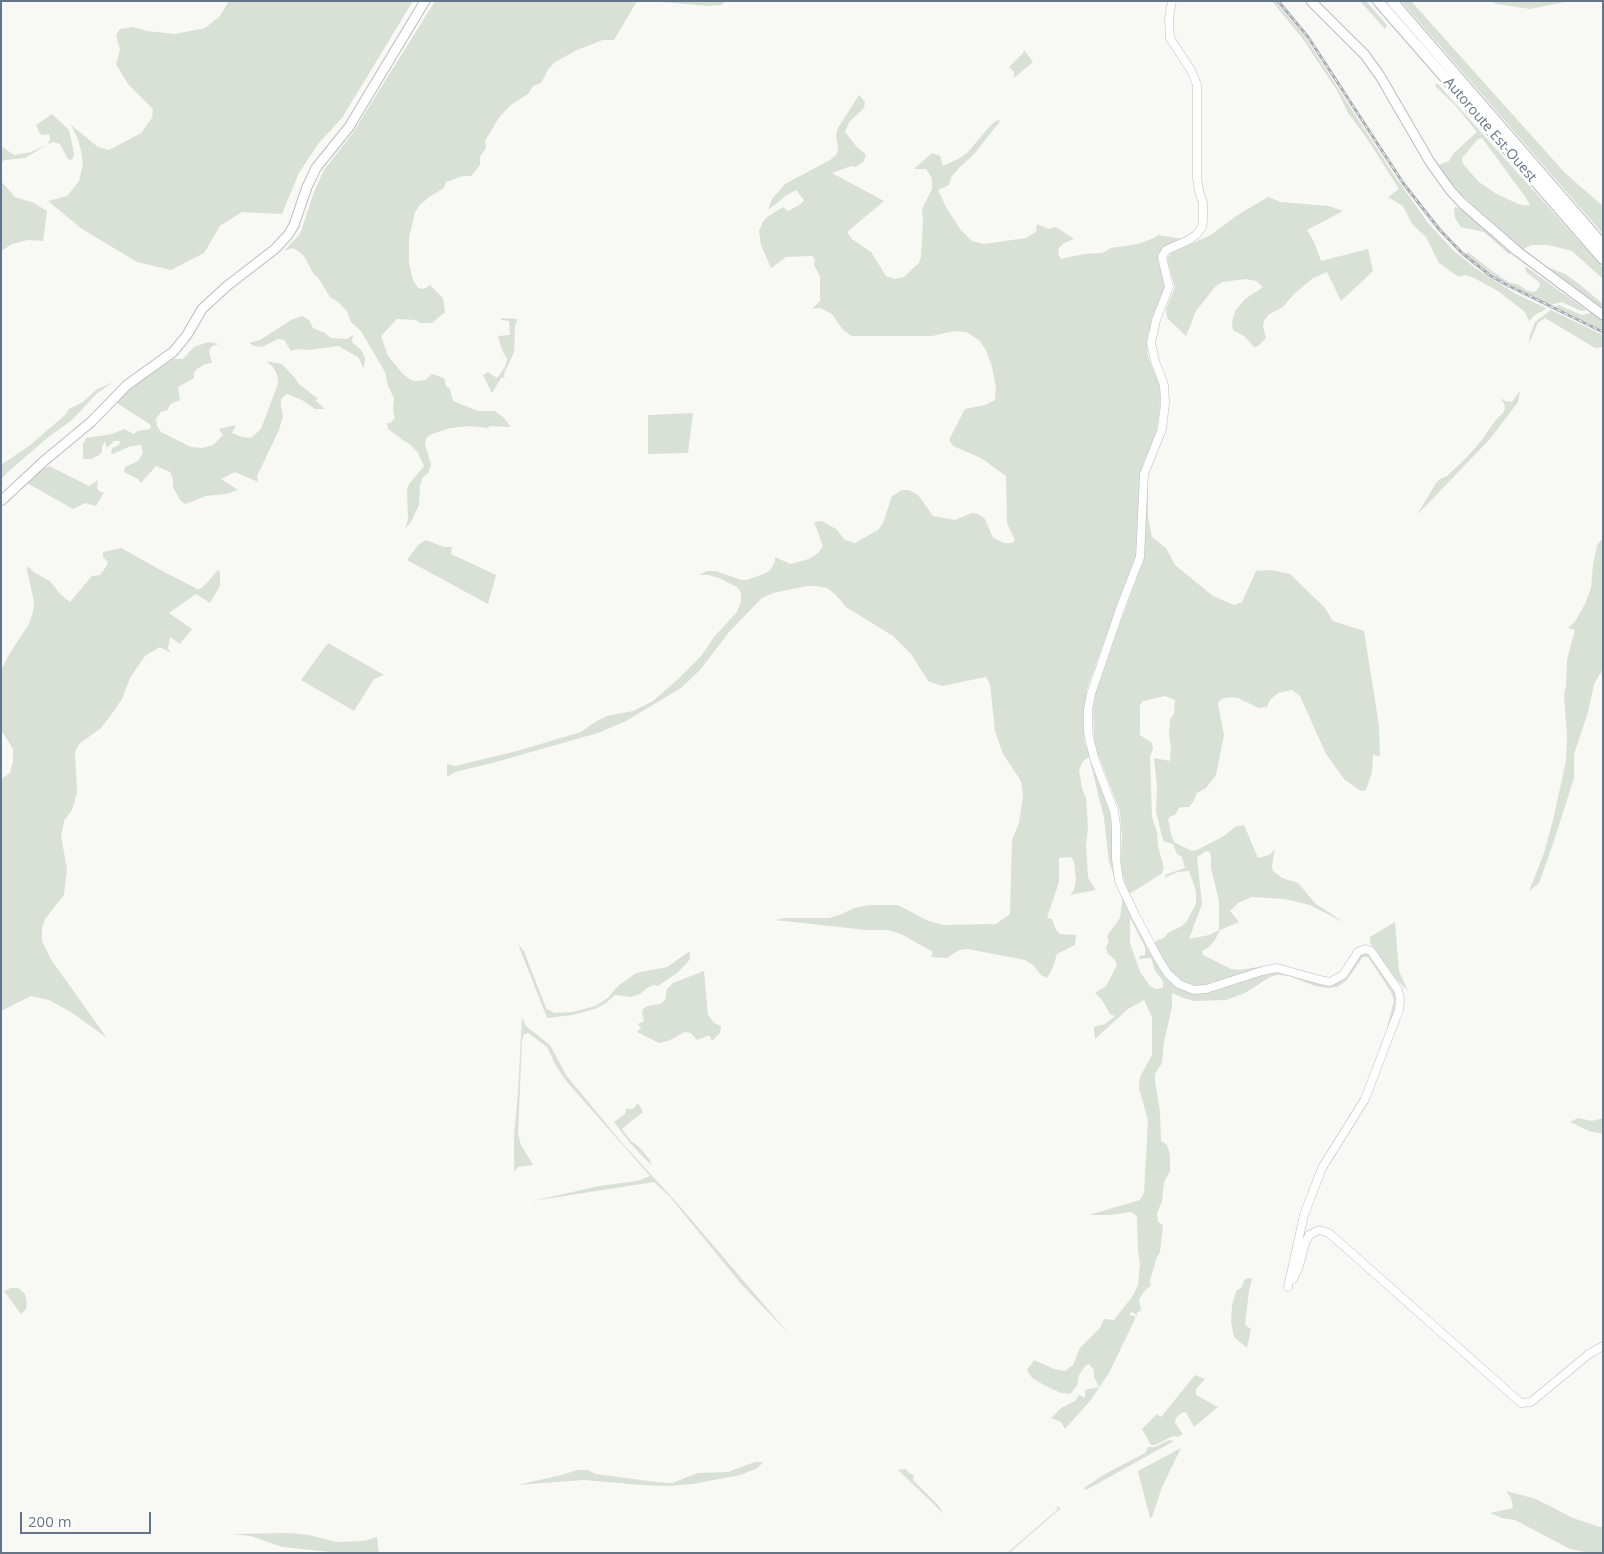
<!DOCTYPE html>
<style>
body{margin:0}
#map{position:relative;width:1604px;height:1554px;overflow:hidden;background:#f8f8f5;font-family:"Open Sans",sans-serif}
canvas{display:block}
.frame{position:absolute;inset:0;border:2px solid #657588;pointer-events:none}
.scale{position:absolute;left:20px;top:1512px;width:131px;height:22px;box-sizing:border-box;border:2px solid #657588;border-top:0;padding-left:6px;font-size:15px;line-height:18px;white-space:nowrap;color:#657588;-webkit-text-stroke:4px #fff;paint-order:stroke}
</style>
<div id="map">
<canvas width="1604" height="1554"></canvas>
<div class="frame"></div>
<div class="scale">200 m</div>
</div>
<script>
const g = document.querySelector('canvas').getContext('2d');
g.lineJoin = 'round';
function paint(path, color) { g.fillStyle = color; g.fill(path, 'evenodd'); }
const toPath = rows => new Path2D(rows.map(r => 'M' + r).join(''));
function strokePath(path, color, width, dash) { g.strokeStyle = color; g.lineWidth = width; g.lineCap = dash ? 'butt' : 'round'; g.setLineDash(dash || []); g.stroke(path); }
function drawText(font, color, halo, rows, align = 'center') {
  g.font = font + ' "Open Sans",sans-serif'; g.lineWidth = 5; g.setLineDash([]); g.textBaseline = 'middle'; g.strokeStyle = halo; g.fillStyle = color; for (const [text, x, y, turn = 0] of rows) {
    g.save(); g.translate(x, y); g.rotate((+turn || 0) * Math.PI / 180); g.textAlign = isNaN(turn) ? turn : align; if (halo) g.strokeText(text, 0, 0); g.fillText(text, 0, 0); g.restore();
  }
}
const green = toPath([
 [229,1,413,1,342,118,318,144,299,173,282,214,242,212,220,226,204,253,171,270,137,262,82,229,48,201,67,196,79,181,83,164,81,151,78,139,71,125,98,147,109,150,141,133,152,118,153,109,128,84,116,64,120,50,116,35,120,29,133,27,147,31,175,34,205,28,220,16],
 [435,1,637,1,614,40,603,40,577,50,555,62,548,70,541,83,533,86,528,94,511,105,500,116,485,141,486,148,480,157,480,165,471,176,463,176,446,182,444,188,429,197,420,205,415,212,409,238,409,263,413,280,418,288,424,289,430,285,443,298,445,312,432,323,420,323,416,320,397,319,381,336,388,356,403,374,411,380,416,381,425,380,432,374,444,378,446,386,450,389,453,401,478,411,495,411,503,417,511,427,490,426,488,428,469,426,450,428,432,434,426,438,425,444,431,465,428,473,423,477,420,485,419,505,411,522,405,529,408,519,407,491,409,484,424,466,418,453,410,444,404,441,388,429,387,423,390,423,395,418,393,410,394,398,388,386,385,372,361,331,351,322,347,311,338,302,330,297,319,279,313,273,304,256,298,251,292,248,284,251,300,234,314,192,324,170,352,134],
 [650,1,726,1,721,5,710,6],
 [1272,1,1275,1,1305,37,1394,175,1429,224,1452,249,1475,268,1516,294,1546,308,1543,311,1536,314,1529,321,1525,312,1498,291,1474,278,1465,275,1459,277,1439,263,1426,237,1412,224,1403,206,1388,197,1399,189,1368,140,1348,113,1338,92,1303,39],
 [1360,1,1366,1,1372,8,1387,25,1385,29],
 [1401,1,1411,1,1565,173,1603,206,1603,234],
 [1491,1,1569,1,1530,9,1497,4],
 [1024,50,1033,62,1014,78,1014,72,1009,67,1023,53],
 [1437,83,1603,268,1603,279,1572,251,1548,245,1532,245,1523,249,1462,195,1448,179,1439,165,1449,161,1454,153,1477,132,1456,106,1435,86],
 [1482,138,1526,198,1530,206,1518,204,1495,193,1479,182,1463,164,1462,158,1478,139],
 [859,95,865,102,864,108,849,122,845,132,856,146,866,155,864,161,856,167,851,166,832,173,884,201,847,232,852,239,871,252,886,276,895,279,904,277,919,263,921,257,923,218,922,209,932,189,932,178,926,169,914,169,932,153,940,156,943,166,960,158,967,153,991,125,996,121,1001,120,975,153,959,168,951,177,949,185,938,190,946,207,960,229,972,241,984,244,1026,238,1036,232,1037,224,1048,229,1056,227,1074,239,1064,243,1059,248,1058,254,1061,259,1084,254,1102,253,1111,248,1138,244,1154,238,1158,235,1183,239,1167,245,1163,249,1165,286,1148,333,1147,347,1148,357,1159,384,1161,395,1157,429,1154,442,1145,458,1140,479,1137,557,1117,605,1087,689,1083,717,1085,743,1110,812,1117,884,1109,862,1104,818,1089,757,1083,761,1079,770,1082,788,1086,798,1088,828,1086,846,1088,878,1096,890,1070,895,1074,890,1076,880,1074,861,1071,857,1059,858,1059,882,1047,918,1052,919,1056,930,1060,934,1076,935,1075,945,1057,954,1053,967,1047,978,1041,975,1034,966,1025,960,968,949,959,950,947,958,931,957,933,952,901,934,888,930,866,930,775,920,785,918,829,918,842,914,854,908,870,905,898,905,926,920,943,925,996,924,1010,914,1012,840,1019,823,1023,796,1021,781,1003,754,995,731,990,684,986,677,942,686,928,681,911,654,893,636,846,607,836,595,827,588,816,586,807,586,773,593,762,598,729,632,700,670,681,688,626,721,598,733,492,763,455,772,447,777,447,764,455,766,517,751,581,732,595,722,607,716,633,711,653,701,678,679,702,655,714,637,737,612,741,601,741,593,737,587,719,578,709,575,699,575,707,571,716,571,741,580,747,580,766,573,771,569,775,562,775,557,790,564,809,559,818,553,823,546,814,522,822,521,836,529,845,540,855,543,878,530,883,523,892,496,902,490,909,490,918,495,933,516,955,520,972,513,978,514,985,519,993,538,1004,543,1012,543,1015,540,1007,523,1006,476,981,458,953,446,949,440,965,409,985,405,995,400,996,388,992,367,986,350,979,340,966,332,954,331,932,336,852,336,843,330,832,314,820,308,812,309,820,301,820,276,814,265,815,259,812,256,786,257,771,268,761,245,759,231,763,222,767,217,783,207,788,211,801,204,804,200,796,190,787,195,768,210,772,199,785,184,830,160,837,154,838,147,836,136,838,128],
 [52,114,69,130,73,148,74,155,72,160,68,159,60,144,54,142,48,144,25,158,5,160,3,161,1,166,1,146,14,155,31,152,48,144,50,139,49,134,43,135,40,134,36,125],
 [1,181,15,197,34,203,47,211,43,241,28,240,12,244,1,251],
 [1268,197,1281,202,1329,206,1343,211,1307,230,1314,242,1321,261,1368,249,1373,271,1341,301,1327,272,1313,278,1293,295,1283,307,1268,315,1264,321,1263,327,1266,338,1258,346,1254,347,1244,336,1233,330,1232,322,1235,311,1245,299,1263,287,1256,281,1246,279,1222,282,1215,287,1196,311,1186,336,1167,318,1166,310,1175,287,1167,259,1171,253,1211,235,1236,216],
 [1455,207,1459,208,1473,219,1510,252,1510,255,1484,232,1461,227,1455,218,1454,209],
 [1468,252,1492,271,1510,283,1517,284,1528,291,1535,292,1540,286,1539,282,1526,272,1525,266,1586,310,1584,311,1579,310,1562,302,1550,305,1519,290,1496,277,1475,261,1466,254],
 [1548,267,1565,274,1579,284,1603,304,1603,309],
 [1558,305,1582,315,1591,313,1603,321,1603,330,1555,307],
 [1551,310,1603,335,1603,347,1595,348,1545,318,1538,323,1529,344,1530,335,1535,322],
 [302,316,309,320,313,328,325,333,331,338,347,339,353,335,352,342,361,350,365,358,364,369,358,357,338,346,309,350,298,349,291,351,284,340,278,339,262,347,254,346,249,343,260,340,291,320],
 [501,318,517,319,515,326,514,352,504,374,505,377,501,378,492,393,483,375,488,372,497,378,505,367,507,359,502,350,498,336,510,335,509,321,501,320],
 [208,342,219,344,212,346,209,351,212,363,205,364,197,369,194,373,194,378,178,387,180,400,172,403,169,406,168,410,161,412,156,419,157,426,161,432,191,447,202,448,213,445,223,435,219,429,236,425,232,433,242,437,251,438,261,429,278,384,277,374,273,367,266,361,282,364,295,378,299,384,318,399,315,400,325,409,315,409,302,400,287,394,281,399,281,406,283,416,279,430,257,476,258,482,235,472,221,479,238,490,226,494,206,496,185,504,180,500,173,487,173,479,170,472,156,466,141,483,138,479,124,472,125,467,138,461,143,453,141,445,131,446,113,454,111,453,112,448,119,445,120,441,114,441,108,447,106,446,105,441,102,447,102,452,99,455,91,459,83,459,83,444,86,438,112,434,124,429,134,434,137,431,150,429,151,425,115,402,123,394,173,359,183,359,194,347],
 [113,382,96,394,73,419,46,439,10,470,1,479,1,465,29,446,65,415,69,409,83,402,96,390],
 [1520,391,1518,402,1490,439,1417,515,1436,483,1440,479,1447,476,1466,458,1481,441,1495,421,1502,414,1505,409,1504,403,1500,398,1505,401,1512,402],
 [693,413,688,453,648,454,648,415],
 [49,466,89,486,98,480,97,488,100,492,104,492,96,506,85,503,73,509,27,483,41,470],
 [1148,474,1148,517,1152,537,1166,548,1175,565,1213,596,1234,605,1242,602,1256,571,1271,570,1290,574,1324,607,1333,621,1364,631,1379,726,1380,756,1373,755,1372,772,1366,790,1361,791,1345,780,1326,754,1300,696,1292,690,1278,693,1270,700,1267,707,1259,708,1238,698,1232,697,1225,698,1220,700,1218,704,1224,735,1216,775,1206,788,1197,793,1193,802,1189,807,1183,807,1179,808,1175,815,1171,816,1168,819,1171,834,1174,842,1192,851,1197,850,1224,836,1235,827,1244,825,1258,858,1269,855,1275,849,1272,866,1273,871,1282,878,1298,883,1316,904,1345,923,1310,905,1285,899,1252,897,1238,903,1230,911,1239,922,1220,930,1215,940,1209,947,1202,951,1203,955,1231,969,1239,970,1271,965,1199,987,1182,983,1171,973,1154,944,1157,940,1164,938,1168,933,1182,926,1187,921,1196,904,1196,891,1189,871,1178,872,1164,878,1167,874,1185,868,1182,857,1177,854,1173,844,1163,841,1156,811,1157,786,1154,758,1170,761,1171,748,1169,735,1170,720,1174,713,1175,700,1165,696,1143,701,1140,705,1140,735,1152,743,1153,748,1150,757,1152,817,1157,832,1158,846,1164,868,1161,874,1131,893,1128,891,1122,874,1121,861,1122,836,1120,811,1096,749,1094,740,1093,709,1096,693,1119,626,1144,558,1145,512],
 [1206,851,1210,852,1211,857,1211,868,1219,901,1219,930,1209,935,1189,939,1202,904,1197,857],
 [1603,538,1603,669,1594,684,1588,712,1574,754,1574,778,1552,847,1539,883,1529,891,1544,853,1553,820,1566,761,1567,736,1564,695,1566,686,1567,660,1575,630,1568,628,1575,622,1585,604,1591,588,1593,565,1597,545],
 [426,540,444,547,452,547,451,554,496,575,488,604,407,560,418,545],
 [121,548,155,567,197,589,200,589,205,585,218,570,220,573,220,586,210,603,196,594,169,613,192,629,180,644,170,637,168,648,171,653,160,647,145,656,130,678,122,699,111,715,101,728,79,744,75,752,77,793,72,810,64,821,61,836,67,869,64,895,45,919,42,928,42,941,52,961,107,1038,71,1012,49,1000,31,996,1,1011,1,779,10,773,13,761,13,749,1,730,1,670,10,653,29,624,33,612,34,602,27,570,28,566,35,573,50,581,60,594,70,602,92,576,100,575,106,567,108,562,103,557,103,552],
 [328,643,384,675,374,679,354,711,301,680],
 [1123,896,1163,972,1173,985,1181,989,1194,993,1267,972,1283,972,1330,984,1337,983,1346,977,1362,953,1366,952,1369,954,1390,983,1395,994,1395,1010,1385,1037,1394,1000,1391,992,1368,957,1363,957,1346,981,1337,987,1327,988,1315,986,1289,976,1278,975,1270,977,1245,993,1226,1000,1195,1001,1183,998,1172,993,1172,1007,1164,1042,1162,1063,1155,1074,1155,1081,1160,1112,1161,1141,1167,1145,1170,1155,1170,1171,1164,1182,1162,1201,1157,1213,1158,1222,1163,1225,1160,1252,1157,1257,1150,1280,1151,1286,1146,1289,1139,1299,1141,1311,1137,1312,1137,1316,1133,1312,1130,1313,1130,1315,1135,1316,1135,1319,1109,1373,1090,1401,1065,1429,1061,1422,1051,1418,1061,1408,1075,1401,1079,1395,1085,1398,1085,1390,1099,1387,1094,1377,1094,1370,1089,1364,1085,1366,1079,1375,1077,1386,1070,1394,1061,1393,1044,1385,1032,1378,1027,1370,1034,1360,1054,1369,1065,1371,1073,1365,1080,1348,1100,1328,1104,1319,1114,1320,1132,1297,1138,1285,1140,1264,1138,1250,1137,1216,1131,1212,1111,1215,1089,1215,1140,1200,1144,1193,1148,1120,1139,1088,1140,1077,1152,1055,1152,1017,1144,1000,1128,1009,1095,1039,1094,1030,1094,1027,1105,1024,1115,1016,1110,1014,1102,1000,1095,993,1106,986,1117,965,1115,960,1107,953,1106,947,1109,942,1107,936,1120,918],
 [1130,918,1145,947,1145,955,1140,956,1139,959,1151,958,1155,971,1163,981,1163,988,1156,989,1150,986,1140,972,1130,943],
 [1395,922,1399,971,1408,991,1397,980,1370,943,1370,937],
 [518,944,524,951,546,1008,554,1013,573,1012,595,1006,608,998,618,986,636,973,667,967,690,951,690,958,688,962,677,973,658,986,653,985,647,988,640,994,631,997,615,995,606,1003,595,1009,572,1015,547,1018],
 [704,971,708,1015,714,1023,721,1026,720,1033,712,1041,710,1036,707,1036,697,1040,691,1033,685,1032,668,1041,659,1043,637,1032,641,1028,638,1024,644,1021,642,1013,643,1009,647,1006,660,1004,665,1000,667,989,673,983],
 [522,1017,526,1026,550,1045,566,1075,623,1144,677,1203,790,1335,742,1285,670,1197,654,1182,532,1201,599,1186,637,1181,650,1176,567,1082,556,1066,547,1047,528,1033,524,1034,522,1040,518,1134,521,1145,533,1165,518,1167,514,1172,514,1136,518,1092],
 [638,1103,643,1112,622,1129,630,1140,640,1148,650,1160,651,1165,630,1143,614,1122,625,1114,626,1109,633,1109],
 [1578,1118,1592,1121,1603,1118,1603,1134,1589,1131,1570,1122],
 [1249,1278,1252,1279,1249,1291,1245,1325,1251,1329,1247,1348,1234,1337,1231,1322,1232,1306,1236,1291,1242,1287,1244,1280],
 [11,1288,18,1288,25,1294,27,1304,26,1309,21,1314,4,1291],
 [1195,1375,1205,1379,1196,1389,1196,1395,1218,1407,1194,1427,1186,1412,1181,1413,1176,1418,1175,1423,1183,1434,1178,1437,1173,1436,1155,1445,1151,1445,1142,1429,1157,1414,1161,1417],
 [1169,1440,1174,1441,1086,1490,1084,1488,1103,1475,1145,1453,1148,1447,1155,1447],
 [1181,1448,1162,1487,1152,1517,1150,1518,1138,1471],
 [755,1462,763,1462,758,1468,740,1475,693,1484,669,1486,642,1485,584,1480,517,1485,562,1475,577,1470,587,1470,596,1474,656,1482,672,1483,698,1473,728,1472],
 [906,1469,909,1473,914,1475,913,1480,938,1505,944,1514,898,1470],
 [1506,1491,1536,1499,1573,1518,1603,1528,1603,1553,1590,1553,1570,1549,1515,1520,1502,1518,1490,1513,1513,1508,1511,1498],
 [1056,1506,1061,1508,1009,1553,1007,1553,1058,1509],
 [290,1533,309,1535,336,1542,364,1541,377,1537,379,1553,330,1552,282,1547,251,1536,232,1534]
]);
const secondary = toPath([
 [1172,1,1169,18,1170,38,1192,72,1197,85,1197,177,1199,191,1203,203,1203,221,1202,227,1196,235,1187,241,1166,250,1162,257,1169,287,1156,320,1151,343,1155,361,1164,385,1165,403,1162,429,1144,474,1140,557,1120,609,1091,694,1088,709,1088,732,1094,758,1114,811,1116,825,1116,859,1119,881,1135,915,1158,958,1168,974,1179,984,1194,990,1206,989,1262,971,1277,968,1320,980,1330,982,1343,975,1358,952,1365,949,1371,951,1398,990,1400,999,1399,1010,1365,1099,1322,1168,1304,1215,1288,1287],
 [1293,1279,1298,1269,1305,1244,1309,1235,1319,1230,1329,1233,1521,1403,1531,1402,1589,1354,1603,1346]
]);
const primary = toPath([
 [1311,1,1365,55,1380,76,1430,162,1450,190,1462,203,1517,251,1603,315],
 [1,501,44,461,91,422,127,385,173,352,187,335,202,309,227,286,275,249,288,235,294,225,307,187,316,168,349,127,425,1]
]);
const highway = toPath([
 [1378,1,1603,259],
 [1392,1,1603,245]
]);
const rail = toPath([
 [1278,1,1308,37,1403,183,1439,229,1462,253,1491,276,1507,285,1603,332]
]);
const streetNames = [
 ["Autoroute Est-Ouest",1490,130,49]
];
paint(green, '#d9e0d6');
strokePath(secondary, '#babec4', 9);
strokePath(primary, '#b9bcc1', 11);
strokePath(highway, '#babdc1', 12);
strokePath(secondary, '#fff', 8);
strokePath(primary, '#fff', 9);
strokePath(highway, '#fff', 10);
strokePath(rail, '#a8adb4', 3);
strokePath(rail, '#fff', 1, [4]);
drawText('14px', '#657588', '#fff', streetNames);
</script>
